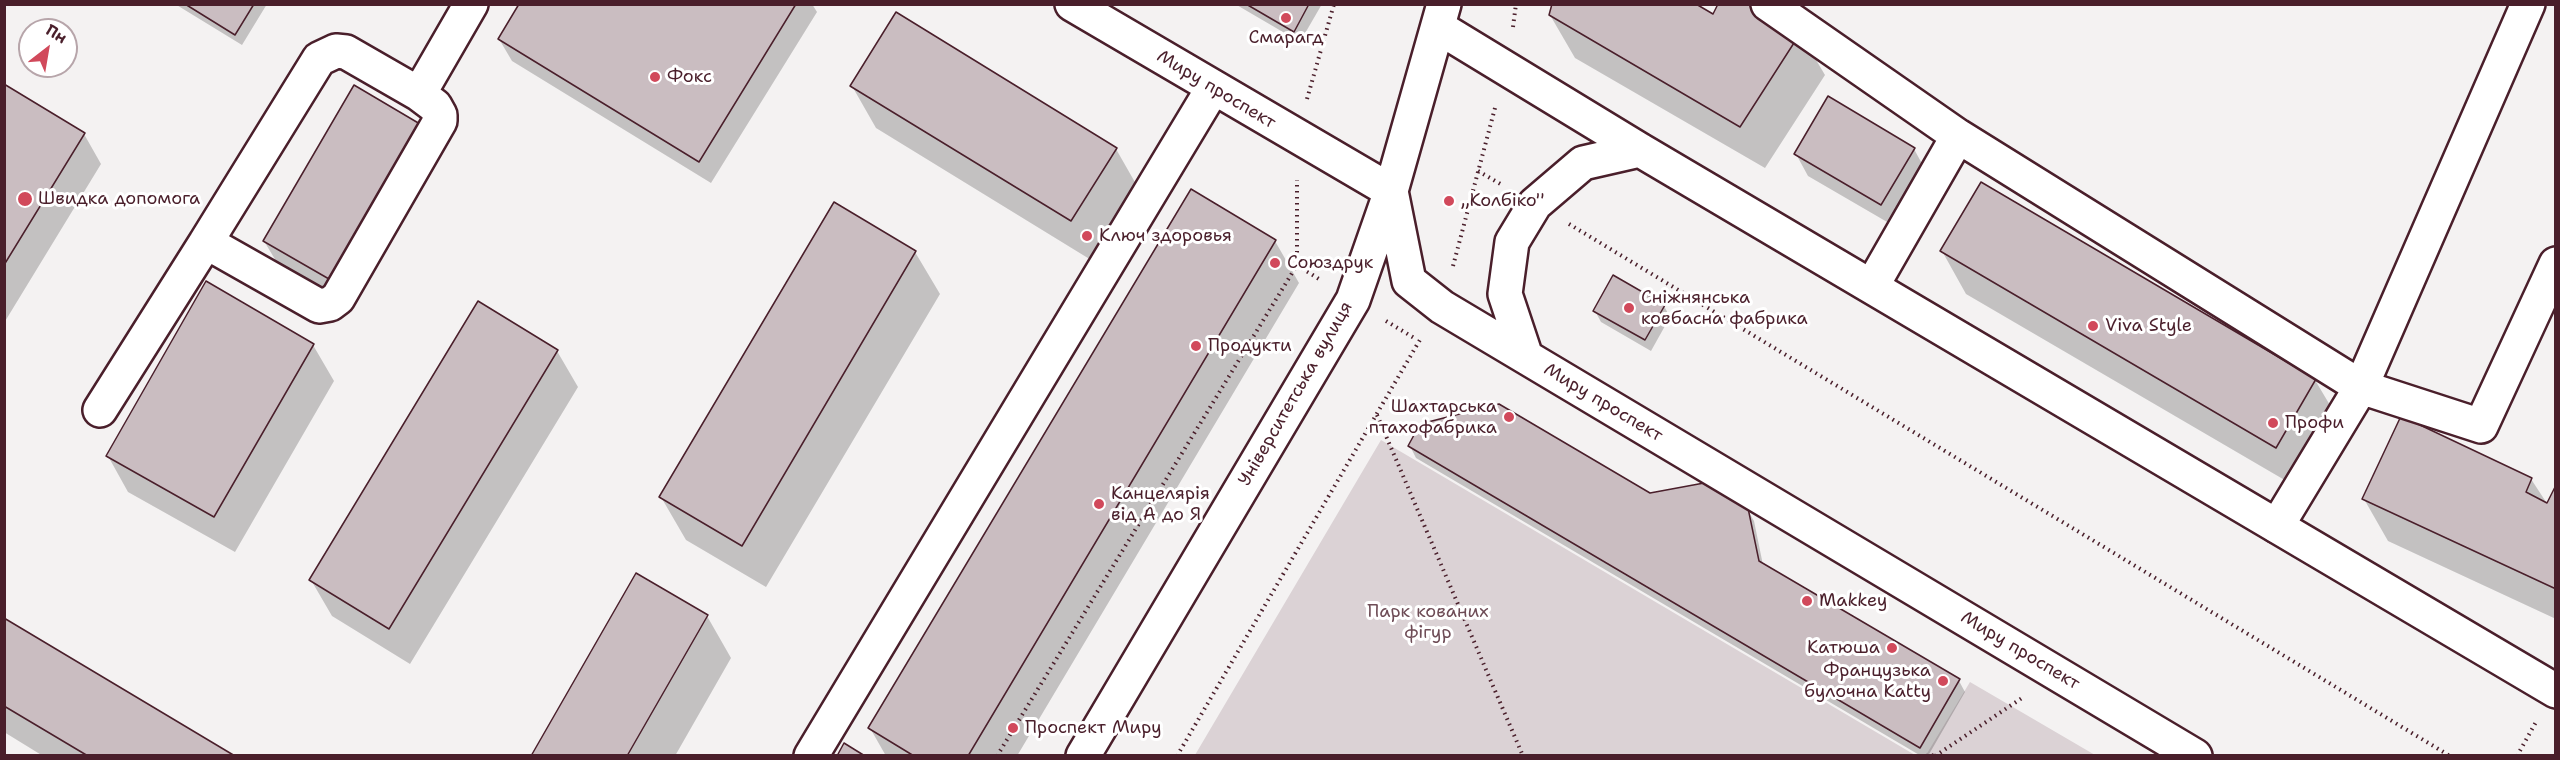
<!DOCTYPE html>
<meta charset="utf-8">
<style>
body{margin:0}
#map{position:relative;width:2560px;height:760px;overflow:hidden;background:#f4f2f2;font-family:"Shantell Sans",sans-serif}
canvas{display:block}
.frame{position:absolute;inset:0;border:6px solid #4a1f2b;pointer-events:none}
.north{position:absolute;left:18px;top:18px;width:60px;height:60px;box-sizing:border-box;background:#fff;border:2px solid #b7a5aa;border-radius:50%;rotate:31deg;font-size:16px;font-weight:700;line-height:24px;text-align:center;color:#4a1f2b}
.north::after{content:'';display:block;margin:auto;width:21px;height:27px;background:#d1495b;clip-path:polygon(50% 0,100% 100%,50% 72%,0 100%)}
</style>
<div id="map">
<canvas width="2560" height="760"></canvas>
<div class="frame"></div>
<div class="north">Пн</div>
</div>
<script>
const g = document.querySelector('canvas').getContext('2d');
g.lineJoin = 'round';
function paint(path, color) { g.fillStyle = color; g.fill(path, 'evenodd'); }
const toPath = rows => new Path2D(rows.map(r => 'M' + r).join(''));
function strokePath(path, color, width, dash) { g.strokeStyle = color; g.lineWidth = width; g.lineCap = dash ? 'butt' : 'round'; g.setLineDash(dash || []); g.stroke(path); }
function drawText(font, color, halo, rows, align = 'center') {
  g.font = font + ' "Shantell Sans",sans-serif'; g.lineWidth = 6; g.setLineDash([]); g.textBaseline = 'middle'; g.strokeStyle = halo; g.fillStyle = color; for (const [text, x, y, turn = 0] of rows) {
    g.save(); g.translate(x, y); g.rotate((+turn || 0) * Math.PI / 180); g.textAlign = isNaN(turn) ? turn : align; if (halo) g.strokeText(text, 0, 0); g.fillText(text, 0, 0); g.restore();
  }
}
const green = toPath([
 [1381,440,1915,755,1195,755],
 [1970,682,2095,755,1926,755]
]);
const shadow = toPath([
 [175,4,267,4,242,45],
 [521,4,812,4,817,12,711,183,512,61,499,39],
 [1235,4,1322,4,1300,42],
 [1550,15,1714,16,1800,33,1825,75,1765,168,1575,58],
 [4,86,84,134,101,164,4,323],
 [852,86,1116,149,1140,191,1096,263,876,128],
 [419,125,347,308,282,271,264,241],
 [1914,149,1926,171,1894,226,1808,176,1796,154],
 [1275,241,1299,283,1017,756,886,756,870,728],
 [1942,251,2315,380,2340,422,2300,489,1966,294],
 [915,252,940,294,766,587,686,540,661,497],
 [1664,306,1670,317,1651,351,1601,322,1595,311],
 [313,345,334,381,235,552,128,492,108,456],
 [557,351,578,387,410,664,332,616,311,580],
 [1410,446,1650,495,1747,509,1754,521,1763,565,1959,681,1965,692,1928,756,1921,756,1416,458],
 [2531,479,2548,505,2556,488,2556,619,2388,541,2364,499],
 [707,616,731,658,675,756,533,756],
 [4,620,232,756,43,756,4,732]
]);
const building = toPath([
 [185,4,254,4,235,35,185,4],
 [519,4,796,4,699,162,498,39,519,4],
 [1246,4,1309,4,1294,32,1246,4],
 [1552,4,1696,4,1713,14,1718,4,1753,4,1801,32,1740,127,1549,15,1552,4],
 [896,12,1117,148,1071,221,850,86,896,12],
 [4,84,85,133,4,265,4,84],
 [354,85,420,124,329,279,263,241,354,85],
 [1828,96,1915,148,1881,205,1794,154,1828,96],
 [1981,182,2316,379,2276,448,1940,251,1981,182],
 [1191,189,1276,240,968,756,914,756,868,728,1191,189],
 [834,202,916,251,742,546,659,497,834,202],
 [1613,275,1665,305,1645,340,1593,311,1613,275],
 [206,281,314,344,214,517,106,456,206,281],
 [478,301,558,350,389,629,309,580,478,301],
 [1499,404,1650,493,1704,483,1748,508,1759,561,1960,679,1920,748,1408,446,1420,424,1499,404],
 [2401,416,2532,478,2526,492,2547,503,2556,485,2556,589,2362,499,2401,416],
 [636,573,708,615,627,756,531,756,636,573],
 [4,618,235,756,88,756,4,706,4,618],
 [844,743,865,756,837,756,844,743]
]);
const path = toPath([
 [1513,27,1516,4],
 [1307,99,1334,4],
 [1478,171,1504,186],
 [1569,224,2450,756],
 [1297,265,1319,279],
 [1453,266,1495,108],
 [1386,321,1416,339],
 [1377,415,1523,756],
 [997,756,1297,265,1297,180],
 [1177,756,1421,338],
 [1926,756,1937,755],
 [1935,756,2022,698],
 [2517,756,2536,722]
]);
const minor = toPath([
 [1072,4,1391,191],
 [1768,4,1958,136,2361,387,2481,426,2556,264],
 [336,51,346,52,419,94,435,106,440,115,440,121,338,298,330,304,319,306,206,242,319,59,336,51],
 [419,94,471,4],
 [1872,286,1958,136],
 [100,410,206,242],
 [2277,526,2361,387,2528,4],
 [811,756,1213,88]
]);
const major = toPath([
 [1438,27,1640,150,2556,691],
 [1391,191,1409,281,1442,307,2195,756],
 [1526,357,1505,294,1512,242,1535,204,1583,163,1640,150],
 [1083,756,1353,300,1391,191,1444,4]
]);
const markers = [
 [1286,18,6,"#d1495b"],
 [655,77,6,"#d1495b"],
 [25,199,8,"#d1495b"],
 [1449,201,6,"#d1495b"],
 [1087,236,6,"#d1495b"],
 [1275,263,6,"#d1495b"],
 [1629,308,6,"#d1495b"],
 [2093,326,6,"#d1495b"],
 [1196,346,6,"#d1495b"],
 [1509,417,6,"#d1495b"],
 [2273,423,6,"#d1495b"],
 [1099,504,6,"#d1495b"],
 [1807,601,6,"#d1495b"],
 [1892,648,6,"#d1495b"],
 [1943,681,6,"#d1495b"],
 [1013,728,6,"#d1495b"]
];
const poiNames = [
 ["Смарагд",1286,38,"center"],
 ["Фокс",667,77],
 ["Швидка допомога",38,199],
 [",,Колбіко''",1461,201],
 ["Ключ здоровья",1099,236],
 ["Союздрук",1287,263],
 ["Сніжнянська",1641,298],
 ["ковбасна фабрика",1641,319],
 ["Viva Style",2105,326],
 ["Продукти",1208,346],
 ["Шахтарська",1497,407,"right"],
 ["птахофабрика",1497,428,"right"],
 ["Профи",2285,423],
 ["Канцелярія",1111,494],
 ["від А до Я",1111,515],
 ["Makkey",1819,601],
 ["Катюша",1880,648,"right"],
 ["Французька",1931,671,"right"],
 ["булочна Katty",1931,692,"right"],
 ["Проспект Миру",1025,728]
];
const streetNames = [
 ["Миру проспект",1216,90,31],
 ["Університетська вулиця",1296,394,-60],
 ["Миру проспект",1603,403,31],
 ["Миру проспект",2020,651,31]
];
const parkNames = [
 ["Парк кованих",1428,612],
 ["фігур",1428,633]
];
paint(green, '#dbd2d5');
paint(shadow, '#0003');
paint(building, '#cabdc1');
strokePath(building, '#4a1f2b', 1.5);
strokePath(minor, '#4a1f2b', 38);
strokePath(major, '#4a1f2b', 38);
strokePath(path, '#4a1f2b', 4, [1.5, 4.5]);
strokePath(minor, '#fff', 33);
strokePath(major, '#fff', 33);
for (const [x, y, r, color] of markers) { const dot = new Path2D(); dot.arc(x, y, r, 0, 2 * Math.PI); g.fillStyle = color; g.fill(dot); strokePath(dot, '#fff', 2); }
drawText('18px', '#4a1f2b', '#fff', poiNames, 'left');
drawText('18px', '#4a1f2b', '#fff', streetNames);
drawText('18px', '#6e4c56', '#fff', parkNames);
</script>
